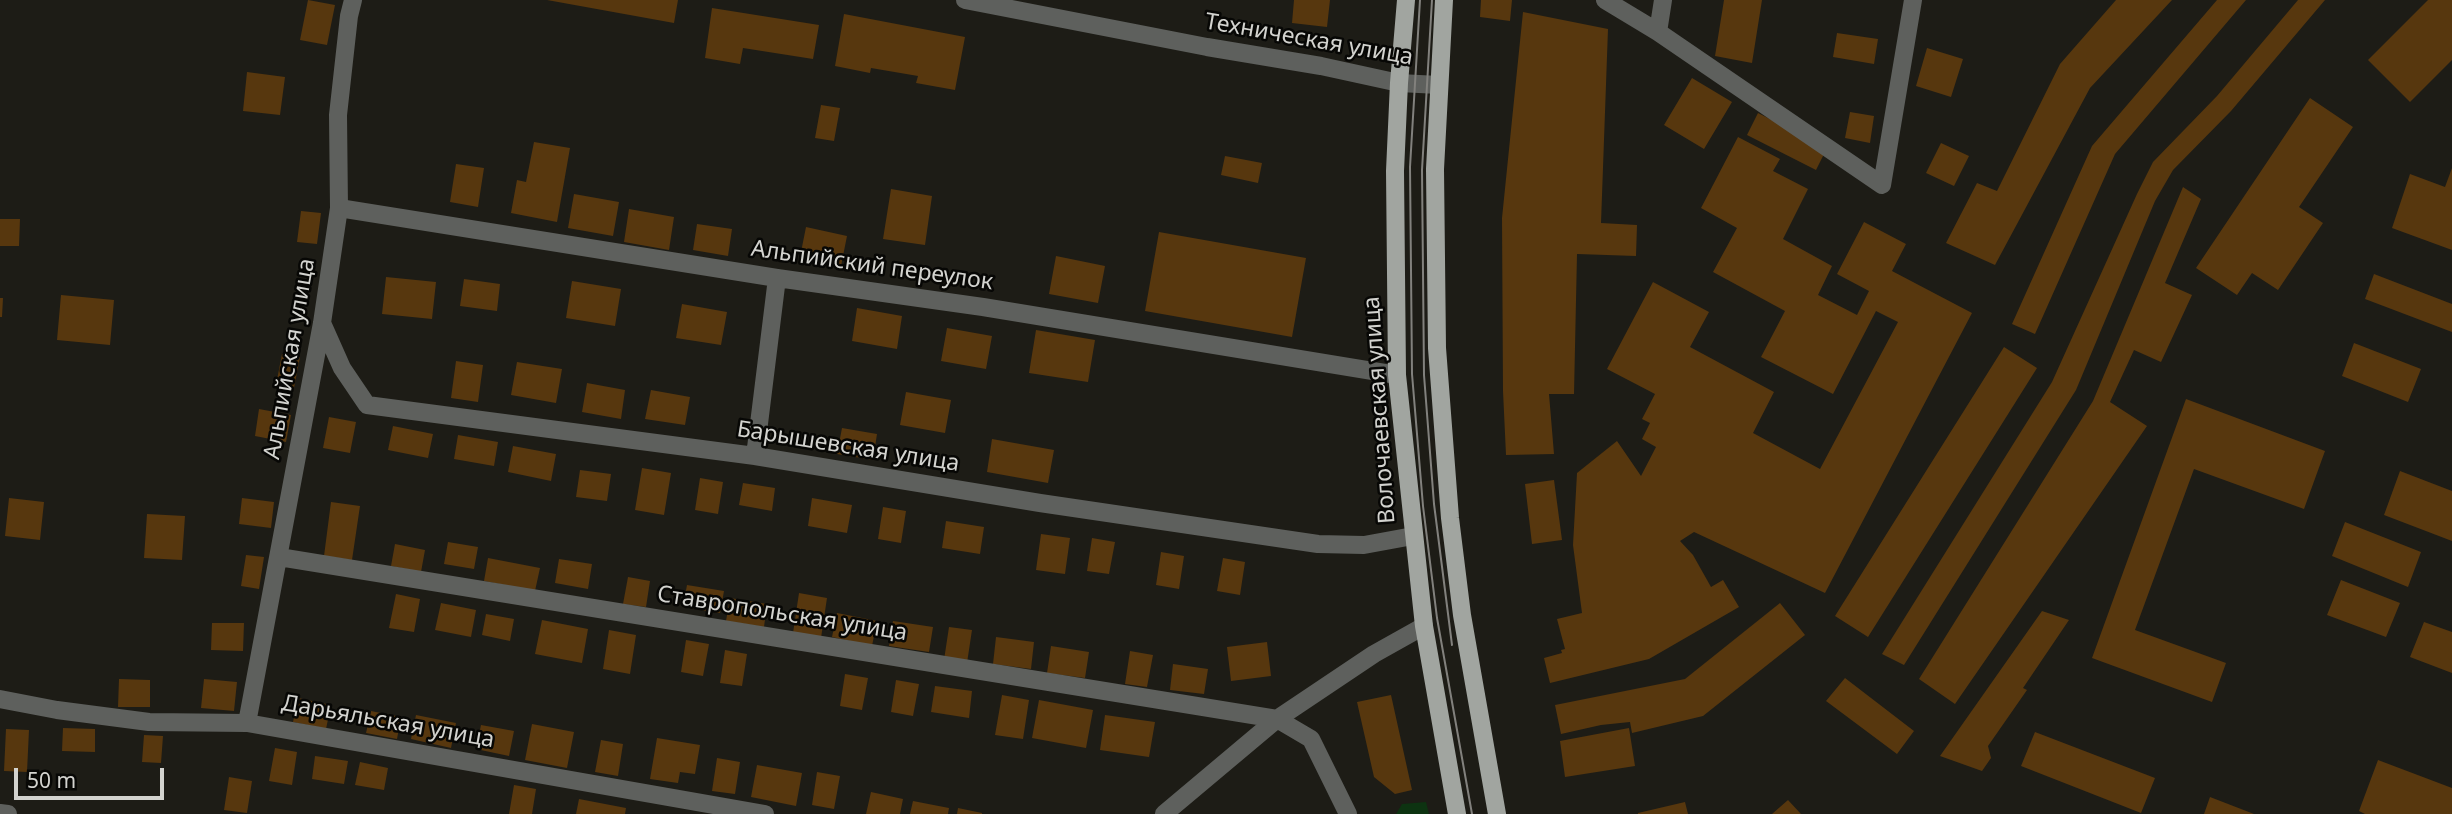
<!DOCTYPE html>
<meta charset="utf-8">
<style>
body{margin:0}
#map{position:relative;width:2452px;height:814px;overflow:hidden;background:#1d1c16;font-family:"Noto Sans",sans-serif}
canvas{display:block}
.scale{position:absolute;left:14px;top:768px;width:150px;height:32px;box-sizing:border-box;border:4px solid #d3d3cf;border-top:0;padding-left:9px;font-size:21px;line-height:24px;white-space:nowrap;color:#d3d3cf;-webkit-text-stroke:5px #070705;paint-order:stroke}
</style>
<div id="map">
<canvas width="2452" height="814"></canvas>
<div class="scale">50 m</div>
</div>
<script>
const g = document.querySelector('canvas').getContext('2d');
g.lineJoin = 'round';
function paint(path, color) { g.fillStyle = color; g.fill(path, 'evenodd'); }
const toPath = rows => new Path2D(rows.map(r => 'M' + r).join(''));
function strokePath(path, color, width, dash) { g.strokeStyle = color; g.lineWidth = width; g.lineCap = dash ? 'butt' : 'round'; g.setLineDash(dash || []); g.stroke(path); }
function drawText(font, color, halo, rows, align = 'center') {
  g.font = font + ' "Noto Sans",sans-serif'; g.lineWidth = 5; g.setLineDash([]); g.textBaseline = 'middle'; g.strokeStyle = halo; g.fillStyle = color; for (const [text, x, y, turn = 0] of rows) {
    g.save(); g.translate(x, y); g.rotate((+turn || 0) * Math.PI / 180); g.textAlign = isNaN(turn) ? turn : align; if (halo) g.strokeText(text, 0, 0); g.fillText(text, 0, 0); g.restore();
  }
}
const green = toPath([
 [1426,802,1429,814,1396,814,1402,804]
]);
const building = toPath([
 [308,0,335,5,327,45,300,40],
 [547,0,678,0,674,23],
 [1294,0,1330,0,1327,27,1292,23],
 [1481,0,1512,0,1510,21,1480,17],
 [1724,0,1762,0,1752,63,1715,56],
 [2116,0,2172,0,2090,88,1995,265,1946,243,1977,183,1997,191,2060,64],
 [2217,0,2246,0,2115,154,2035,334,2012,324,2092,146],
 [2298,0,2325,0,2231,111,2173,170,2155,201,2076,390,1904,665,1882,654,2052,382,2137,194,2153,162,2217,96],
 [2428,0,2452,0,2452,60,2410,102,2368,60],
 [712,8,819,25,813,59,743,48,740,64,705,58],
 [1523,12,1608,29,1601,223,1637,225,1636,256,1577,254,1574,394,1549,394,1554,454,1506,455,1503,391,1502,218],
 [844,14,965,37,955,90,916,83,918,76,871,68,870,73,835,66],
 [1837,33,1878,39,1874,64,1833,57],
 [1927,48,1963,59,1951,97,1916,86],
 [247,72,285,77,280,115,243,111],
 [1692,78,1732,102,1704,149,1664,125],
 [2310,98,2353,127,2299,207,2323,223,2278,290,2252,273,2237,295,2196,268],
 [821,105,840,108,834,141,815,138],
 [1850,112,1874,116,1870,143,1845,138],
 [1758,113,1827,148,1816,170,1747,135],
 [1738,137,1780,159,1773,171,1808,189,1783,239,1832,266,1818,295,1857,315,1869,291,1837,274,1864,222,1906,244,1892,271,1972,313,1825,593,1694,532,1680,541,1693,555,1711,587,1723,580,1739,607,1649,659,1550,683,1544,658,1562,653,1561,650,1565,649,1557,619,1582,613,1573,545,1577,473,1617,441,1641,476,1656,447,1642,439,1650,423,1642,419,1655,394,1607,369,1653,282,1709,312,1690,347,1774,392,1753,433,1820,469,1898,322,1876,311,1833,394,1761,357,1785,311,1713,272,1737,228,1701,208],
 [534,142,570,148,557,222,511,213,517,180,526,182],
 [1941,143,1969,156,1954,186,1926,173],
 [1225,156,1262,163,1258,183,1221,175],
 [456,164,484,168,478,207,450,202],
 [2452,168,2452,250,2392,228,2410,174,2445,187],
 [2183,187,2201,199,2165,283,2192,295,2161,362,2134,350,2110,402,2147,426,1955,704,1919,679,2093,401],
 [891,189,932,196,925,245,883,239],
 [574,194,619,202,613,236,568,228],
 [629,209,674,217,669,250,624,242],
 [301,211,321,213,317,244,297,242],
 [0,219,20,219,19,246,0,246],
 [697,224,732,229,728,256,693,250],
 [806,227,847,236,841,266,800,257],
 [1159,232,1306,258,1292,337,1145,311],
 [1056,256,1105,266,1098,303,1049,294],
 [2374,274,2452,304,2452,332,2365,299],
 [386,277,436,282,432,319,382,314],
 [464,279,500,284,497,311,460,306],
 [572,281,621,289,615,326,566,318],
 [61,295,114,300,110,345,57,340],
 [0,298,3,298,2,317,0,317],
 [682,304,727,312,721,345,676,338],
 [857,308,902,316,897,349,852,341],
 [947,328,992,336,986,369,941,361],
 [1036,330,1095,340,1088,382,1029,373],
 [2354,343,2421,369,2408,402,2342,376],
 [2004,347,2037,368,1868,637,1835,616],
 [282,354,300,357,294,388,276,385],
 [456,361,483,365,478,402,451,398],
 [517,362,562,369,556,403,511,395],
 [587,383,625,390,621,419,582,412],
 [651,390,690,397,685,425,645,419],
 [906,392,951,400,945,433,900,425],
 [2186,399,2325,451,2304,509,2194,469,2135,630,2226,663,2212,702,2092,658],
 [259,409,291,415,286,442,255,436],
 [329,417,356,422,350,453,323,448],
 [393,426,433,434,428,458,388,450],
 [842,428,877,434,873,460,837,454],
 [458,435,498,442,494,466,454,459],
 [992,439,1054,450,1048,483,987,472],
 [513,446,556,454,551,481,508,472],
 [642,468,671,473,664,515,635,510],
 [580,470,611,474,607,501,576,497],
 [2400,471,2452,491,2452,541,2384,515],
 [700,478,723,482,718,514,695,510],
 [1554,480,1562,540,1532,544,1525,484],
 [743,483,775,488,772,511,739,505],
 [9,498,44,502,40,540,5,536],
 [242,498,274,502,271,528,239,524],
 [812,498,852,505,847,533,808,526],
 [331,502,360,506,352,560,324,556],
 [883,507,906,511,901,543,878,539],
 [147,514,185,516,182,560,144,558],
 [946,521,984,527,980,554,942,548],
 [2345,522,2421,552,2408,587,2332,556],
 [1041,534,1070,538,1065,574,1036,570],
 [1092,538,1115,542,1109,574,1087,571],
 [448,542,478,547,474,569,444,564],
 [395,544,425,550,421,572,391,566],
 [1161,552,1184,556,1179,589,1156,585],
 [246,555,264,557,259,589,241,586],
 [488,558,540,568,535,591,484,581],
 [1223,558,1245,562,1240,595,1217,591],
 [559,559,592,564,588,589,555,583],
 [628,577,650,581,646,607,623,604],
 [2341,580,2400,603,2386,637,2327,615],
 [687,585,724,591,720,613,683,607],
 [799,593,827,598,821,638,793,633],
 [396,594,420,599,414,632,389,628],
 [730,598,767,604,764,627,726,621],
 [441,603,476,610,471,637,435,630],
 [1780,603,1805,635,1703,716,1632,733,1630,722,1601,725,1561,734,1555,705,1685,679],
 [2042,611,2069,620,2023,688,2027,690,1988,746,1991,758,1982,771,1940,756],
 [837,613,877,621,872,646,832,637],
 [486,614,514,619,510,641,482,635],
 [542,620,588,629,582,663,535,654],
 [893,621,933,627,929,652,889,646],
 [2424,622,2452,632,2452,673,2410,657],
 [212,623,244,623,243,651,211,650],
 [949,627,972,630,967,663,944,660],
 [609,630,636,635,630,674,603,669],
 [996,637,1034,642,1031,669,993,664],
 [686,640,709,644,703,676,681,672],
 [1267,642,1271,676,1231,681,1227,647],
 [1051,646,1089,652,1085,678,1047,673],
 [725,650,747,654,742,686,720,683],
 [1130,651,1153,655,1147,687,1125,684],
 [1173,664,1208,669,1204,694,1170,690],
 [845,674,868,678,862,710,840,706],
 [1845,678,1914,731,1897,754,1826,701],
 [119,679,150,680,150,707,118,707],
 [204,679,237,682,234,711,201,708],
 [896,680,919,684,913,716,891,712],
 [935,686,972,691,969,718,931,712],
 [1002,695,1029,700,1023,739,995,735],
 [1391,695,1412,790,1395,794,1374,777,1357,702],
 [298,698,331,705,326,729,293,722],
 [1039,700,1093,710,1086,748,1032,738],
 [371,711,401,717,397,739,366,733],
 [416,715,456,723,451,748,411,739],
 [1105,715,1155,722,1149,757,1100,750],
 [532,724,574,732,567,768,525,760],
 [481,725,514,731,509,756,476,749],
 [63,728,95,729,95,752,62,751],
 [1629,728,1635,766,1565,777,1560,741],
 [6,729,29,730,27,772,4,771],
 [2035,732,2155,778,2141,813,2021,766],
 [144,735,163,736,161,763,142,762],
 [657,738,700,745,695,774,680,772,678,783,650,779],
 [601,740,623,744,618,776,595,772],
 [275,748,297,752,292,785,269,781],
 [315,756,348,761,344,784,312,779],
 [717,758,740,762,735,794,712,791],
 [2378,760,2452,788,2452,814,2365,814,2359,811],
 [360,762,388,768,384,790,355,785],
 [757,765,802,773,796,806,751,797],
 [817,772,840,776,834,809,812,805],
 [229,777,252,781,247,813,224,810],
 [514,785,536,789,532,814,509,814],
 [871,792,903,799,900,814,866,814],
 [2210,797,2254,814,2204,814],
 [579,799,626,808,625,814,576,814],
 [1788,800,1801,814,1772,814],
 [913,801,949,808,948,814,910,814],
 [1685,802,1688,814,1638,814,1638,813],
 [958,808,982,813,982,814,957,814]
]);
const minor = toPath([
 [965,0,1207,47,1321,66,1399,83,1439,85],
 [1605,0,1658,32,1882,185,1913,0],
 [1658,32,1663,0],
 [339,208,777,278,983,307,1397,375],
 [322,323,342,368,367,405,755,456,1040,503,1318,544,1364,545,1413,536],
 [755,456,777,278],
 [279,557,1277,719,1311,739,1348,814],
 [0,699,57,710,149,722,247,723,765,814],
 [247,723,322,323,339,208,338,115,349,16,353,0],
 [0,813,8,814],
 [1164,814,1277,719,1374,654,1424,626]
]);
const major = toPath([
 [1406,0,1399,83,1395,171,1397,375,1424,626,1457,814],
 [1444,0,1435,169,1437,348,1450,518,1462,615,1497,814]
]);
const tram = toPath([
 [1420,0,1410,167,1412,374,1423,506,1437,618,1472,814],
 [1432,0,1422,170,1424,375,1434,504,1452,645]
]);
const streetNames = [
 ["Техническая улица",1309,40,10],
 ["Альпийский переулок",872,266,8],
 ["Альпийская улица",290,359,-80],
 ["Волочаевская улица",1380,410,-94],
 ["Барышевская улица",848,447,9],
 ["Ставропольская улица",782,614,9],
 ["Дарьяльская улица",388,722,10]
];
paint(green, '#0d3311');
paint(building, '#57370e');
strokePath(minor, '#5e605d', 18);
strokePath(major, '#a1a5a0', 18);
strokePath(tram, '#82817d', 2);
drawText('23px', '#d3d3cf', '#070705', streetNames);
</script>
